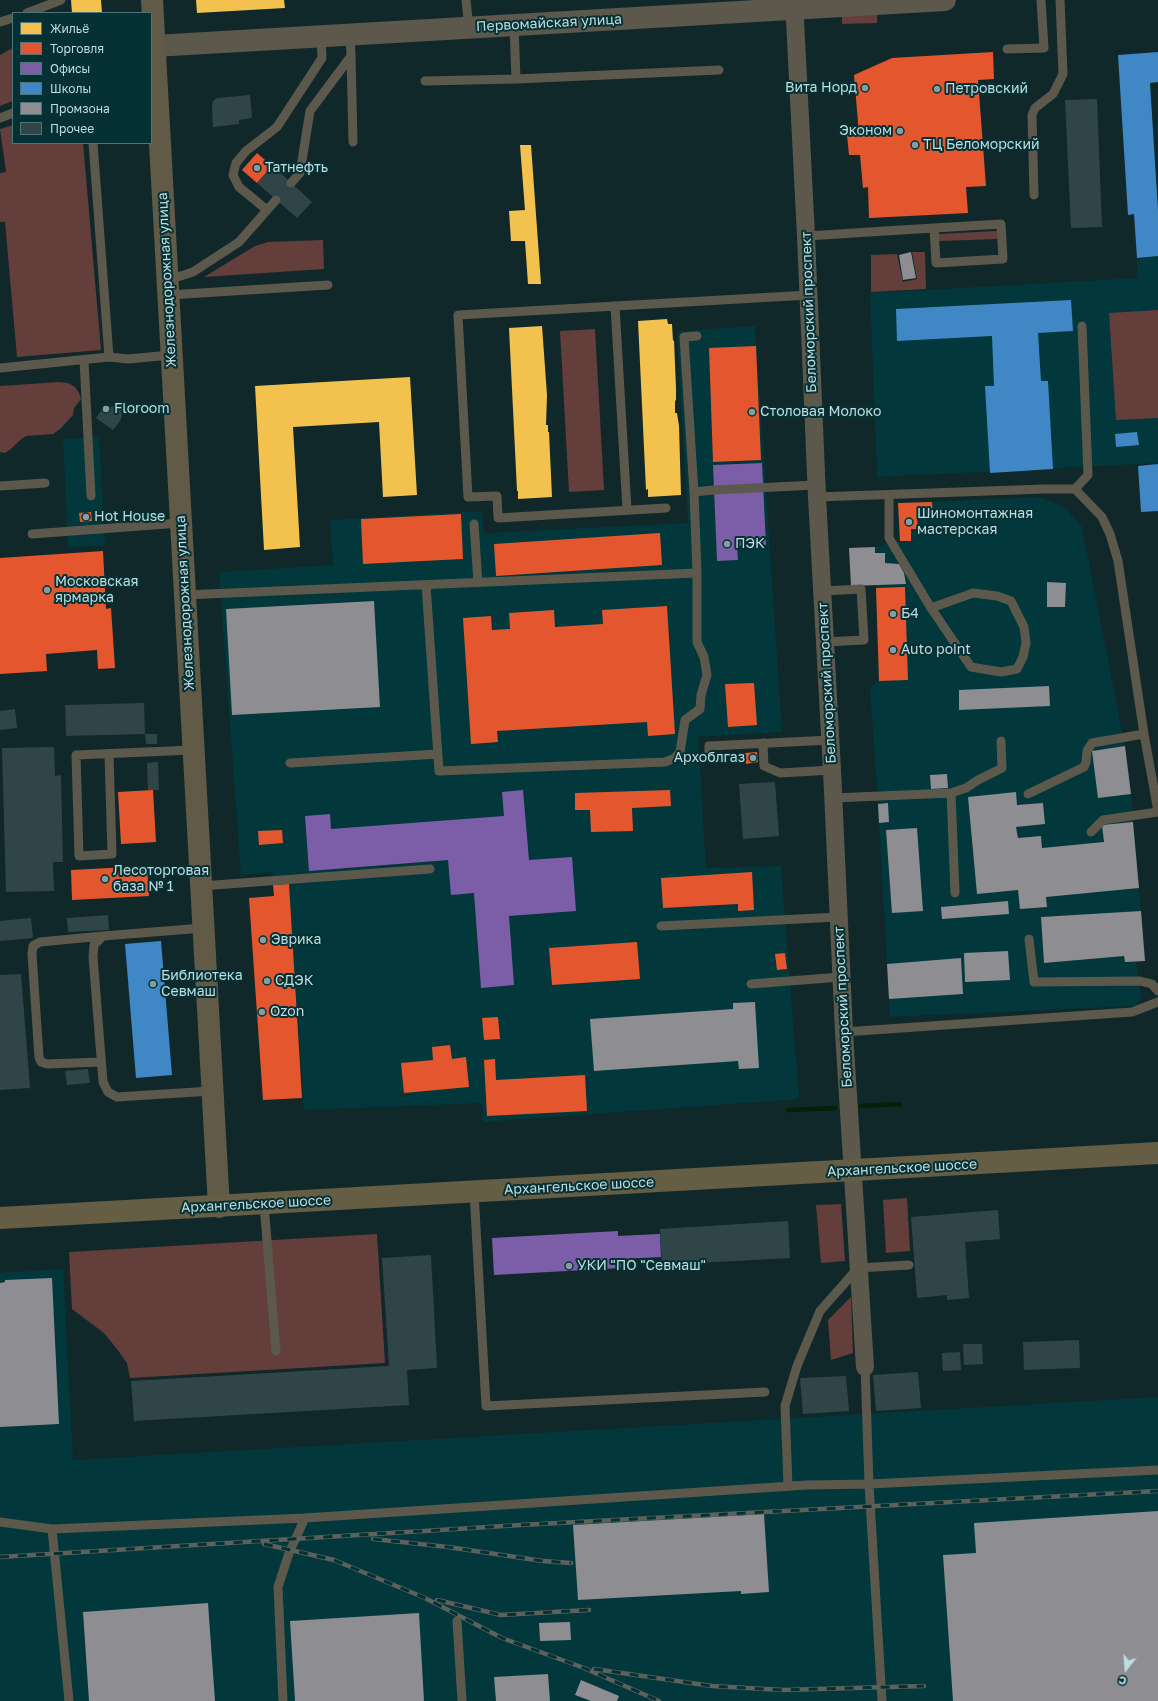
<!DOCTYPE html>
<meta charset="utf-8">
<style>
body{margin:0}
#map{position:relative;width:1158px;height:1701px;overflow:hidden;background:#10282a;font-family:"Golos Text",sans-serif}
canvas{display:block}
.legend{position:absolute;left:12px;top:12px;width:140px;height:132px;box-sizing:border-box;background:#053135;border:1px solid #507579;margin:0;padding:5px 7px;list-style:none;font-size:12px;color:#c1dcdf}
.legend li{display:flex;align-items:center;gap:8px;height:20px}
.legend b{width:20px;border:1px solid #507579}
.north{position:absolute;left:1106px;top:1649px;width:40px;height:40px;-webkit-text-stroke:3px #053135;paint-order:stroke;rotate:197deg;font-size:11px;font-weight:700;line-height:16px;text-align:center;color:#c1dcdf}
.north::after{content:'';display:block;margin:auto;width:14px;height:18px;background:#c1dcdf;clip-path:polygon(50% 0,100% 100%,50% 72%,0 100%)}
</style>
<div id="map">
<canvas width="1158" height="1701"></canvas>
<ul class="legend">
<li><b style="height:11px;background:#f2c14e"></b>Жильё</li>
<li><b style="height:11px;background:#e4572e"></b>Торговля</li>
<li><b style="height:11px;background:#7b5ea7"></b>Офисы</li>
<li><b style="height:11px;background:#3f88c5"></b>Школы</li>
<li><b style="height:11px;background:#8d8d92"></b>Промзона</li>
<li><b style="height:11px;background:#304547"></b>Прочее</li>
</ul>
<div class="north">С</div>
</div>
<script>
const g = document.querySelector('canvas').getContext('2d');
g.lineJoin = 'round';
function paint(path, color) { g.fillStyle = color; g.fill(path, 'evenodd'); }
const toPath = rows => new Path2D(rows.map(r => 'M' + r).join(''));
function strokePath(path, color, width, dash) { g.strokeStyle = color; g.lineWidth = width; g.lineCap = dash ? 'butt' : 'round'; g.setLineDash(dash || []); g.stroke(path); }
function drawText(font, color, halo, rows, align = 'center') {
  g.font = font + ' "Golos Text",sans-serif'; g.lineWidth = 4; g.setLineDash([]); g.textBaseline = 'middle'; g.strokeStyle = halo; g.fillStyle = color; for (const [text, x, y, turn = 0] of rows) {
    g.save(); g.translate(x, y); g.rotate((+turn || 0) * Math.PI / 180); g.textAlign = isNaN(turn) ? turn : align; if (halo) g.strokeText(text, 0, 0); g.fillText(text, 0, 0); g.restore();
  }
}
const built = toPath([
 [1158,256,1158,463,877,477,870,293,1138,278,1137,258],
 [755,326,782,732,698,737,706,868,781,866,799,1099,483,1122,482,1103,304,1110,289,896,273,885,273,872,241,875,219,572,333,565,330,520,482,511,484,533,688,523,677,331],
 [99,437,105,546,68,547,63,439],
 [1039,497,1064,506,1082,527,1123,737,1131,794,1145,961,1136,962,1142,999,1134,1006,890,1017,878,804,870,687,879,681,876,588,876,585,851,586,849,548,875,547,899,541,898,503],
 [63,1269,73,1460,1158,1397,1158,1701,0,1701,0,1273]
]);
const green = toPath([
 [877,9,877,23,842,24,842,10],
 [13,48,13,101,0,106,0,55],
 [13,125,13,143,83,143,101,350,17,357,5,222,0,222,0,173,6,172,0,129],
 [997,231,997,239,939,241,938,234],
 [323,240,324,269,204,277,255,246,268,242],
 [912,252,925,252,926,289,871,292,871,255,897,254,903,282,917,279],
 [1158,310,1158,418,1116,420,1109,313],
 [595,329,604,490,569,492,560,331],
 [59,382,68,383,75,387,79,393,81,399,74,408,73,415,60,429,53,434,26,436,19,441,12,448,5,453,0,452,0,386],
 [907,1198,910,1251,886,1253,883,1200],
 [841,1204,845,1261,821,1263,816,1205],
 [377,1234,385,1363,130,1378,127,1363,117,1349,104,1333,72,1309,69,1252],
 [851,1297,853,1353,831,1360,828,1320]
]);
const homes = toPath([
 [71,0,101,0,102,13,72,13],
 [196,0,284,0,285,8,197,13],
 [520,145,531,145,541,284,528,284,525,241,511,241,509,211,525,210],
 [667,319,668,324,672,324,673,341,674,340,676,388,676,400,675,401,675,413,677,413,679,426,681,495,648,497,648,489,646,490,638,321],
 [542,326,547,395,546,425,548,425,548,432,549,432,552,497,518,499,518,491,517,491,509,328],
 [410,377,417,495,383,497,379,422,293,427,300,547,264,550,255,386]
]);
const shops = toPath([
 [993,52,994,79,978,80,986,186,966,187,968,213,869,218,868,187,863,188,860,155,849,155,847,135,859,134,854,75,892,58],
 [257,153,272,166,257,183,242,170],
 [756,346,761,460,713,462,709,348],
 [932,502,933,517,917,518,918,529,911,529,911,541,900,541,898,503],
 [91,512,92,521,80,522,79,513],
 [461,514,463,559,363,564,361,519],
 [660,533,662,565,496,576,494,544],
 [103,551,106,609,111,608,115,668,98,669,97,650,46,654,47,671,0,674,0,558],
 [905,587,908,680,879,681,876,588],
 [667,606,675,734,648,736,647,722,497,731,498,742,471,744,463,618,491,616,492,630,510,629,509,613,554,610,555,627,603,624,602,610],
 [754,683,757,725,728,727,725,684],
 [757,752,758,762,746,764,745,753],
 [153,790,156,842,121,844,118,792],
 [670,790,671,806,632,808,633,831,591,832,590,810,575,810,575,793],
 [282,830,283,843,259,845,258,831],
 [147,866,149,896,72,900,71,870],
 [752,872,754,910,738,911,738,904,663,908,661,878],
 [289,884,302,1098,263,1100,249,898,274,896,273,885],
 [637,942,640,979,552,985,549,948],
 [785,953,787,969,777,970,775,954],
 [498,1017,500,1039,484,1040,482,1018],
 [450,1045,452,1059,466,1057,469,1087,404,1093,401,1063,433,1060,432,1047],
 [495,1059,496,1080,585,1075,587,1111,487,1116,484,1060]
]);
const offices = toPath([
 [762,463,766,545,737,546,738,560,717,561,713,465],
 [523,790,529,860,572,857,576,911,509,916,514,985,481,988,474,893,451,895,448,860,309,871,305,816,330,814,331,829,504,816,502,792],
 [618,1231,618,1236,660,1234,661,1257,621,1259,621,1268,494,1275,492,1238]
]);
const schools = toPath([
 [1158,52,1158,82,1150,83,1158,210,1158,256,1137,258,1134,214,1128,215,1118,55],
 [1071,300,1073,331,1038,333,1041,381,1048,381,1053,469,990,473,985,386,994,386,992,336,897,341,896,309],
 [1137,432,1139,445,1116,447,1115,434],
 [1158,464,1158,511,1141,512,1138,466],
 [161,941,172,1075,136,1078,125,944]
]);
const industry = toPath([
 [911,252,916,278,903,280,899,255],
 [875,547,875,553,885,553,885,563,899,564,904,573,906,584,851,586,849,548],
 [1047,582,1066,583,1065,607,1047,607],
 [374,601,380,707,232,715,226,609],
 [1049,686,1050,706,959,710,959,690],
 [1125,746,1131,794,1098,798,1092,751],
 [947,774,948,788,931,789,930,775],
 [1016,792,1017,805,1043,803,1045,824,1016,827,1018,838,1041,836,1042,848,1104,842,1102,825,1133,822,1139,888,1046,897,1047,907,1020,909,1018,890,977,894,968,797],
 [888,803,889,822,879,823,878,804],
 [917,828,923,911,892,913,886,830],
 [1008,901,1009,914,942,919,941,907],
 [1141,911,1145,961,1125,962,1124,956,1044,963,1041,917],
 [1008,951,1010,980,965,982,964,953],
 [961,958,963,994,889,999,887,964],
 [755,1002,759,1068,739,1069,738,1061,594,1071,590,1019,733,1009,733,1003],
 [52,1278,59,1424,0,1427,0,1283,5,1282,5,1280],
 [1158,1511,1158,1701,953,1701,943,1555,976,1553,974,1523],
 [764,1514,769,1592,741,1594,741,1591,578,1600,573,1525],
 [208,1603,215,1701,89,1701,83,1612],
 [419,1613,424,1701,295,1701,290,1621],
 [570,1622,571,1640,540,1641,539,1623],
 [548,1674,550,1701,496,1701,494,1677],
 [581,1680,619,1696,617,1701,591,1701,575,1695]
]);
const stream = toPath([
 [861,1106,900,1104],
 [788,1110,835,1108]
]);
const building = toPath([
 [250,95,252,118,239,120,239,124,213,127,212,107,213,101,217,98],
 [1097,99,1102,227,1071,228,1065,100],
 [273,166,312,202,297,218,257,183],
 [114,406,121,410,122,416,120,421,113,430,96,418,103,408,107,410,110,407],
 [144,703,145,734,66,736,65,705],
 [15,709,17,728,0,730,0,711],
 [145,734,157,734,157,744,146,744],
 [54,747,55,776,61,775,63,862,53,862,54,891,6,892,2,748],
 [158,762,159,790,148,790,147,763],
 [775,782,779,836,743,839,739,784],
 [108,915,109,930,68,932,67,918],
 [31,918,33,938,0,941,0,921],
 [21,974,30,1088,0,1090,0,975],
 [88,1069,90,1083,67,1085,65,1071],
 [998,1210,1000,1239,965,1242,969,1298,947,1300,947,1295,917,1298,911,1217],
 [788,1221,790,1258,662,1265,660,1229],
 [431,1255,437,1368,407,1370,409,1405,134,1421,131,1381,389,1366,382,1258],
 [1079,1340,1080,1368,1024,1370,1023,1342],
 [963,1344,982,1344,983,1364,964,1365],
 [960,1352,961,1370,943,1371,942,1353],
 [918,1372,921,1408,876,1411,873,1375],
 [846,1376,849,1411,803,1414,800,1378]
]);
const service = toPath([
 [466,0,469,28],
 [27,13,61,0],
 [0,22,13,18],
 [514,25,516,79],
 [1007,49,1044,48,1041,0],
 [351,56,353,142],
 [425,81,516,79,719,70],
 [0,118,13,113],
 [93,143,109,357],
 [291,183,300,173,310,111,351,56,350,35],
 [1034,195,1032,115,1035,108,1053,94,1063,74,1060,0],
 [267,210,239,187,233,175,236,163,246,151,277,127,322,58,321,37],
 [806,236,839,234,869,232,934,228,1001,224,1003,259,936,263,934,228],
 [168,280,193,272,239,242,276,200],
 [169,295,328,285],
 [615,306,627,510],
 [84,360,91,496],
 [0,368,109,357,128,359,171,355],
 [0,486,45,483],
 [1075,489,1088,475,1082,326],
 [694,492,714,490,816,485],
 [889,495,889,538,931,608,971,667,1001,672,1017,669,1023,657,1026,643,1024,627,1011,601,997,596,973,593,931,608],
 [817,497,1045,489,1075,489,1102,517,1110,534,1118,561,1144,734,1158,811],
 [666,508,498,518,497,496,468,497,458,315,809,295],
 [474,524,478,583],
 [32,534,180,523],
 [426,585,439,771,665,762,675,758,680,752,685,720,700,709,701,695,707,675,704,657,697,642,697,573],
 [822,591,861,589,864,640,825,642],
 [184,595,697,573,694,492,684,337,697,336],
 [763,743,764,766,780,773,832,770],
 [109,754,112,854,79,856,76,755,193,750],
 [709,755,709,746,831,740],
 [290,763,438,754],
 [951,793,955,893],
 [1028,794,1084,767,1086,762,1087,751,1092,743,1144,734],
 [833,798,951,793,966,788,978,780,1002,768,1001,741],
 [1091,832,1103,820,1158,812],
 [201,886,430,869],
 [661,926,838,917],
 [203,928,103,936,94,945,93,957,103,1082,108,1092,117,1097,212,1091],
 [1029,939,1034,982,1140,981,1152,984,1158,991],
 [751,984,841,977],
 [844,1032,1132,1012,1158,1002],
 [101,1062,47,1064,41,1062,39,1057,32,954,33,946,40,942,103,936],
 [474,1192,486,1406,765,1392],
 [264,1204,276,1351],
 [865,1367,869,1484,882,1701],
 [788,1486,785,1406,797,1366,820,1311,858,1268,909,1265],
 [0,1522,52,1529,305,1518,807,1485,869,1484,1158,1470],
 [52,1529,69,1701],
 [457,1621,462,1701],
 [283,1701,278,1587,289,1553,305,1518]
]);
const minor = toPath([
 [794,0,806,236,817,497,832,770,844,1032,865,1367]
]);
const tertiary = toPath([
 [154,46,945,0]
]);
const secondary = toPath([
 [152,0,219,1207]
]);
const primary = toPath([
 [0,1218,1158,1153]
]);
const rail = toPath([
 [373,1539,448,1547,543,1561,571,1563],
 [264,1544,334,1560,425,1598,502,1638,584,1668,659,1701],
 [0,1557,521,1525,1158,1491],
 [437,1600,501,1615,589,1610],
 [594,1669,712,1686,783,1690,924,1686]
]);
const markers = [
 [865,88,4,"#839da0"],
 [937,89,4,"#839da0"],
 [900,131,4,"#839da0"],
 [915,145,4,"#839da0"],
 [257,168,4,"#839da0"],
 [106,409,4,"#839da0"],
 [752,412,4,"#839da0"],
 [86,517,4,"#839da0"],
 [909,522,4,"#839da0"],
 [727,544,4,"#839da0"],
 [47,590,4,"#839da0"],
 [893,614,4,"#839da0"],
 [893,650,4,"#839da0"],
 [753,758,4,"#839da0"],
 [105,879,4,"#839da0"],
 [263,940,4,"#839da0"],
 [267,981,4,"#839da0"],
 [153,984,4,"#839da0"],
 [262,1012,4,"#839da0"],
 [569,1266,4,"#839da0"]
];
const streetNames = [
 ["Первомайская улица",549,23,-3],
 ["Железнодорожная улица",167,280,-93],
 ["Беломорский проспект",809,312,-92],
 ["Железнодорожная улица",185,603,-93],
 ["Беломорский проспект",827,683,-93],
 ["Беломорский проспект",843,1007,-93],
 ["Архангельское шоссе",902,1168,-3],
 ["Архангельское шоссе",579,1186,-3],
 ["Архангельское шоссе",256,1204,-3]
];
const poiNames = [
 ["Вита Норд",857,88,"right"],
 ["Петровский",945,89],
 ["Эконом",892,131,"right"],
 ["ТЦ Беломорский",923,145],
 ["Татнефть",265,168],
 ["Floroom",114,409],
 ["Столовая Молоко",760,412],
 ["Шиномонтажная",917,514],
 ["мастерская",917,530],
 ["Hot House",94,517],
 ["ПЭК",735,544],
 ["Московская",55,582],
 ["ярмарка",55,598],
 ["Б4",901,614],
 ["Auto point",901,650],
 ["Архоблгаз",745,758,"right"],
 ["Лесоторговая",113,871],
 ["база № 1",113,887],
 ["Эврика",271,940],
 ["Библиотека",161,976],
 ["Севмаш",161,992],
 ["СДЭК",275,981],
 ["Ozon",270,1012],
 ["УКИ \"ПО \"Севмаш\"",577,1266]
];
paint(built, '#02373b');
paint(green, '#643e3b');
paint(homes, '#f2c14e');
paint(shops, '#e4572e');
paint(offices, '#7b5ea7');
paint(schools, '#3f88c5');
paint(industry, '#8d8d92');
strokePath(stream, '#022107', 4.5);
paint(building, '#304547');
strokePath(service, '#5c594c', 9);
strokePath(minor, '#5c594c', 18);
strokePath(tertiary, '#5c594c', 22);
strokePath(secondary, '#605a46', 22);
strokePath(primary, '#655e44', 22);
strokePath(rail, '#5c625b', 4.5);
strokePath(rail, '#053135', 3, [9]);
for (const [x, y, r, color] of markers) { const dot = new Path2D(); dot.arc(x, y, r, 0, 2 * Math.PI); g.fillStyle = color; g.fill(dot); strokePath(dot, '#053135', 1.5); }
drawText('14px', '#c1dcdf', '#053135', streetNames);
drawText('14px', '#c1dcdf', '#053135', poiNames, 'left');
</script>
